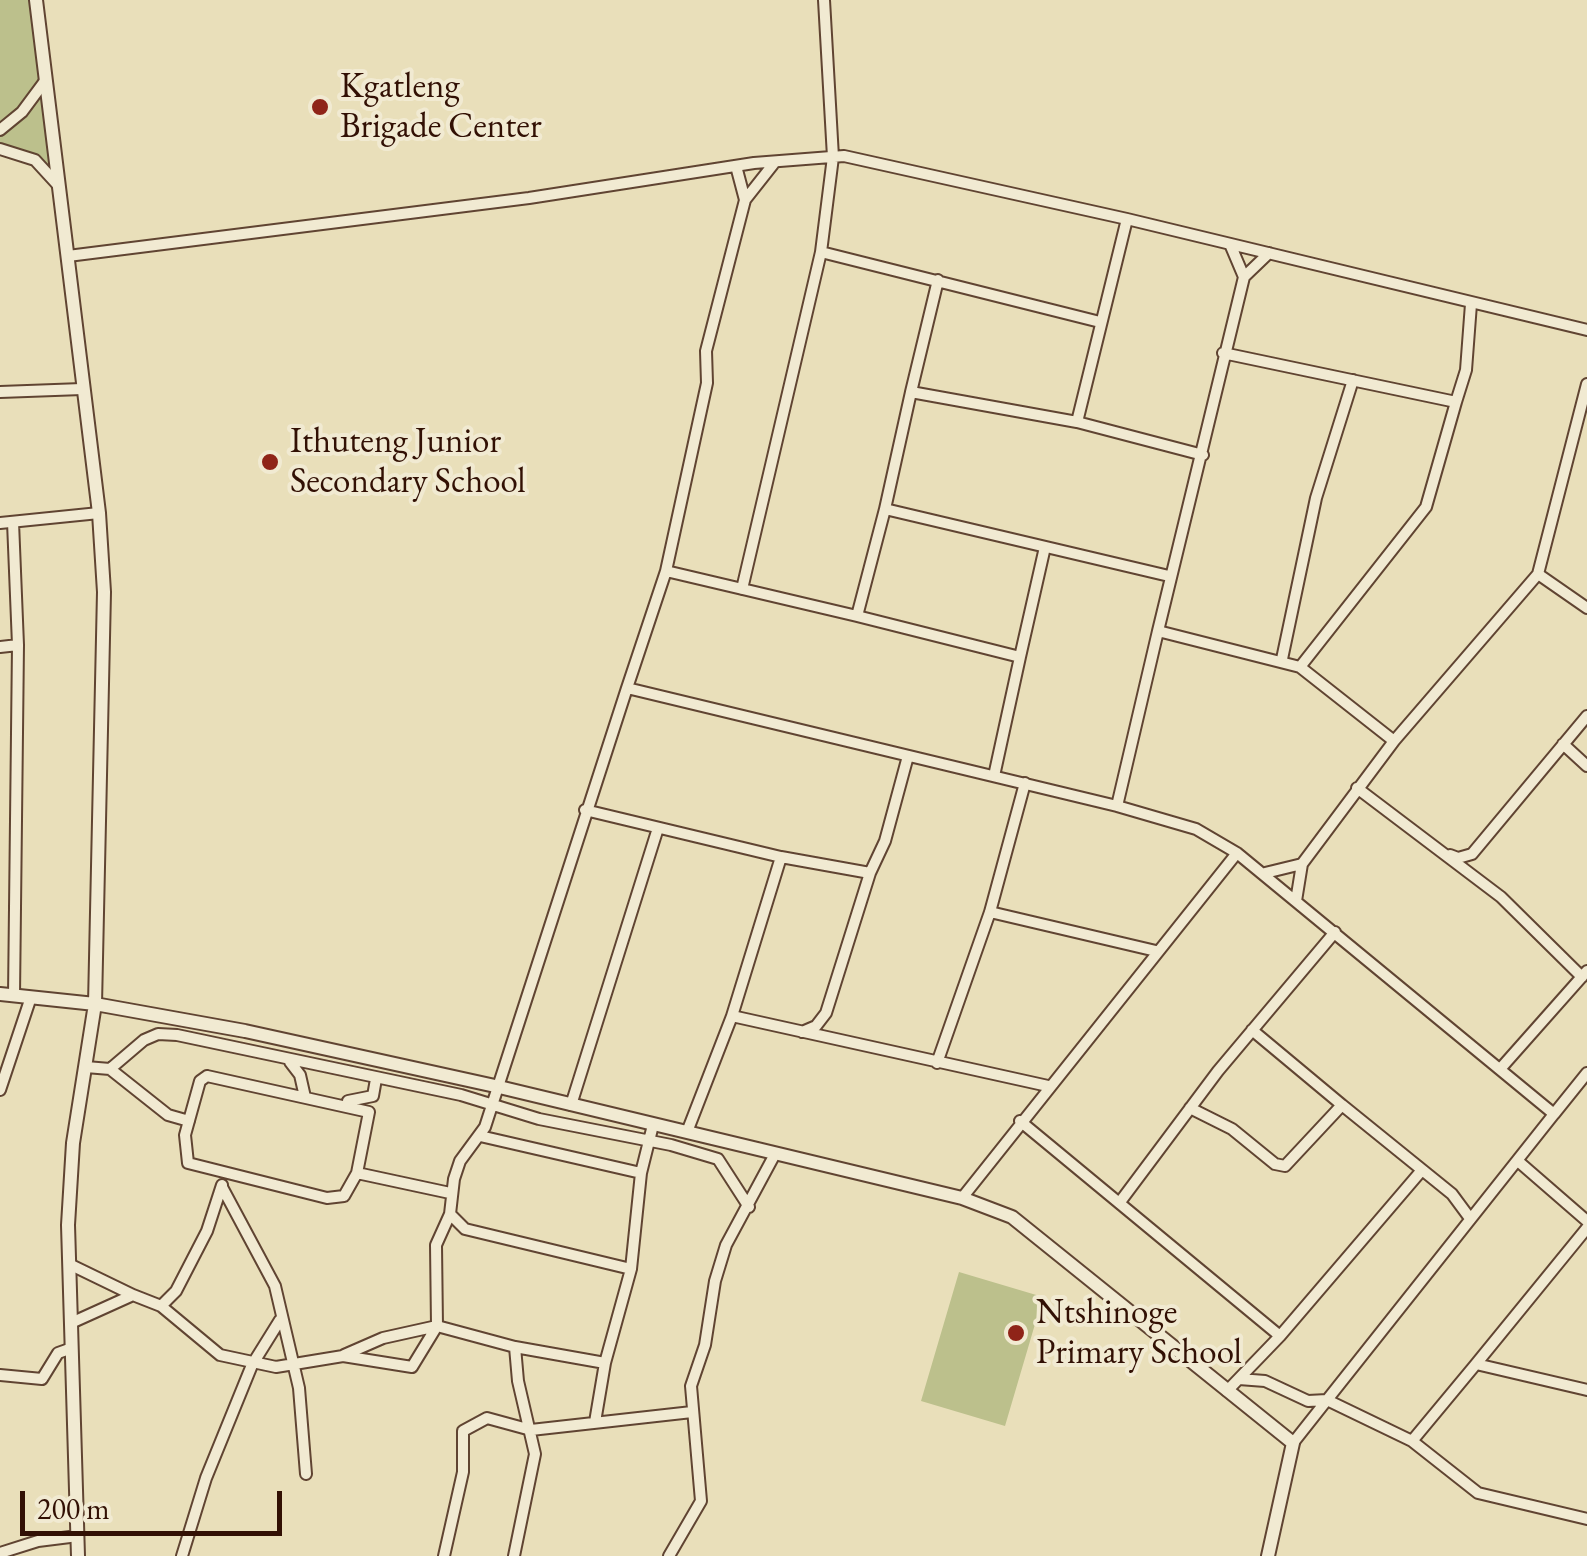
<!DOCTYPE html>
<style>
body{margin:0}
#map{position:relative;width:1587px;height:1556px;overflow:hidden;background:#e9dfba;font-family:"EB Garamond",serif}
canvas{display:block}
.scale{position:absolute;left:20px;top:1491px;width:262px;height:45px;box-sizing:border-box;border:5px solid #321004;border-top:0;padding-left:12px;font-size:30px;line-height:35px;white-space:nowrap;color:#321004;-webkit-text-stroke:8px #f1ead2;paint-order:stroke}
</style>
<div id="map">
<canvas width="1587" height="1556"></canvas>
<div class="scale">200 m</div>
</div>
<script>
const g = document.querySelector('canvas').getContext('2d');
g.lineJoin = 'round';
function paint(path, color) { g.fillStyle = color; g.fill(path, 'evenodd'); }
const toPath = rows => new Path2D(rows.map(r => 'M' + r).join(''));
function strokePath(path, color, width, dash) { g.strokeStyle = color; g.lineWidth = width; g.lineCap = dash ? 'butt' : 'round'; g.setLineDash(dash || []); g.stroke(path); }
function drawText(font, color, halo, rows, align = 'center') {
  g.font = font + ' "EB Garamond",serif'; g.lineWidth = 8; g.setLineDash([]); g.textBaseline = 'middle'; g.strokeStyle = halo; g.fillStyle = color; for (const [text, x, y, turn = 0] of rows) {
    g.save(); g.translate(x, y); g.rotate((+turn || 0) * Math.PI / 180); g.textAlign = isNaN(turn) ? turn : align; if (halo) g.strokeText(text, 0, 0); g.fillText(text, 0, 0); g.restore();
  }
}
const green = toPath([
 [0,0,36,0,57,184,35,160,0,149],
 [959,1272,1043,1297,1005,1426,921,1401]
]);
const minor = toPath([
 [824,0,833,157,821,252,1100,322],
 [0,130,22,112,45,81],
 [0,149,35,160,57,184],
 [736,166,745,200],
 [1230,244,1244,277],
 [68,256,529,198,754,163,844,156,1127,219,1587,330],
 [1223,353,1456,402,1426,507,1300,667],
 [0,392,82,389],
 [911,392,938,280],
 [1456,402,1466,370,1471,304],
 [1077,422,1127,219],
 [885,509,911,392,1077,422,1203,455],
 [13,522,18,645,14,995],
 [0,523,99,513],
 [666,571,857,616,885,509,1169,576],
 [1538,574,1587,608],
 [742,589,821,252],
 [857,616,1020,657,1045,547],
 [1158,631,1244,277,1269,253],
 [0,647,18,645],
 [1282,659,1316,498,1353,380],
 [627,688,666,571,707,383,706,351,745,200,775,162],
 [1563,744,1587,766],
 [994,776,1020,657],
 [1357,788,1501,897,1582,977],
 [1117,806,1158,631,1300,667,1394,741],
 [585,810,781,857,870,873,885,841,908,756],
 [1450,855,1458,858,1472,854,1587,716],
 [1265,873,1302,864,1394,741,1538,574,1587,384],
 [1296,901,1302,864],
 [990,912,1156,951],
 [732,1016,781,857],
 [802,1032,816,1026,826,1013,870,873],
 [290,1062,300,1075,305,1097],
 [937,1063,990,912,1025,783],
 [86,1067,110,1069,168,1115,189,1121],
 [1501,1068,1587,971],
 [110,1069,144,1040,158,1034,177,1035,461,1095,539,1119,671,1145,718,1159,749,1207],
 [207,1076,369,1112,357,1173,344,1196,327,1198,188,1163,185,1135,200,1081,207,1076],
 [0,1090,31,997],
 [348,1101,373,1096,376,1079],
 [571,1105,658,828],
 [1342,1105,1452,1194,1469,1217],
 [1190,1108,1232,1129,1275,1164,1285,1166,1342,1105,1252,1030],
 [1554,1114,1587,1073],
 [1020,1121,1280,1336,1227,1391],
 [687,1132,732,1016,1048,1086],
 [480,1136,641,1173,653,1125],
 [1519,1162,1587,1221],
 [357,1173,450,1193],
 [222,1187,275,1286,299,1388,306,1474],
 [962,1198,1237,853,1554,1114,1327,1400,1308,1401,1265,1381,1239,1379],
 [1120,1202,1218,1071,1335,932],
 [69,1264,133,1295],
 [631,1269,465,1229,450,1214,454,1179,460,1161,485,1127,627,688,1117,806,1196,829,1237,853],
 [161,1306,176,1291,207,1231,222,1185],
 [71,1323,133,1295,161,1306,220,1355,276,1367,343,1356,412,1367,437,1326,515,1347,518,1381,535,1454,514,1556],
 [1280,1336,1422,1170],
 [515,1347,605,1363],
 [344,1355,383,1338,437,1326,436,1245,450,1214],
 [1476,1364,1587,1228],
 [0,1375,42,1379,58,1353,72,1348],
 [595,1422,605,1363,631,1269,641,1173],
 [1412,1441,1476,1364,1587,1390],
 [1293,1443,1327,1400,1412,1441,1478,1493,1587,1519],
 [0,1553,38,1541,78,1536],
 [182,1556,206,1478,252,1365,280,1320],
 [444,1556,463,1472,463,1431,487,1418,531,1430,692,1412],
 [669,1556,701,1501,691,1386,705,1345,715,1281,726,1245,775,1154]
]);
const tertiary = toPath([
 [36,0,99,513,104,592,95,1004,73,1143,68,1225,78,1556],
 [0,994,95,1004,245,1031,495,1086,962,1198,1012,1217,1293,1443,1268,1556]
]);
const markers = [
 [320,107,10,"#8f2418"],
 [270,462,10,"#8f2418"],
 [1016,1333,10,"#8f2418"]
];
const poiNames = [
 ["Kgatleng",340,87],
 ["Brigade Center",340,127],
 ["Ithuteng Junior",290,442],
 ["Secondary School",290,482],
 ["Ntshinoge",1036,1313],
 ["Primary School",1036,1353]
];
paint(green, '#bcc08c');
strokePath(minor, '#604432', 14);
strokePath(tertiary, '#604432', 16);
strokePath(minor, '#f1ead2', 10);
strokePath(tertiary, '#f1ead2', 12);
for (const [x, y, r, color] of markers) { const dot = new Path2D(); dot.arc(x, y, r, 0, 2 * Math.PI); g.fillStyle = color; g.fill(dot); strokePath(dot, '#f1ead2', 4); }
drawText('35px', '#321004', '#f1ead2', poiNames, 'left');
</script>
